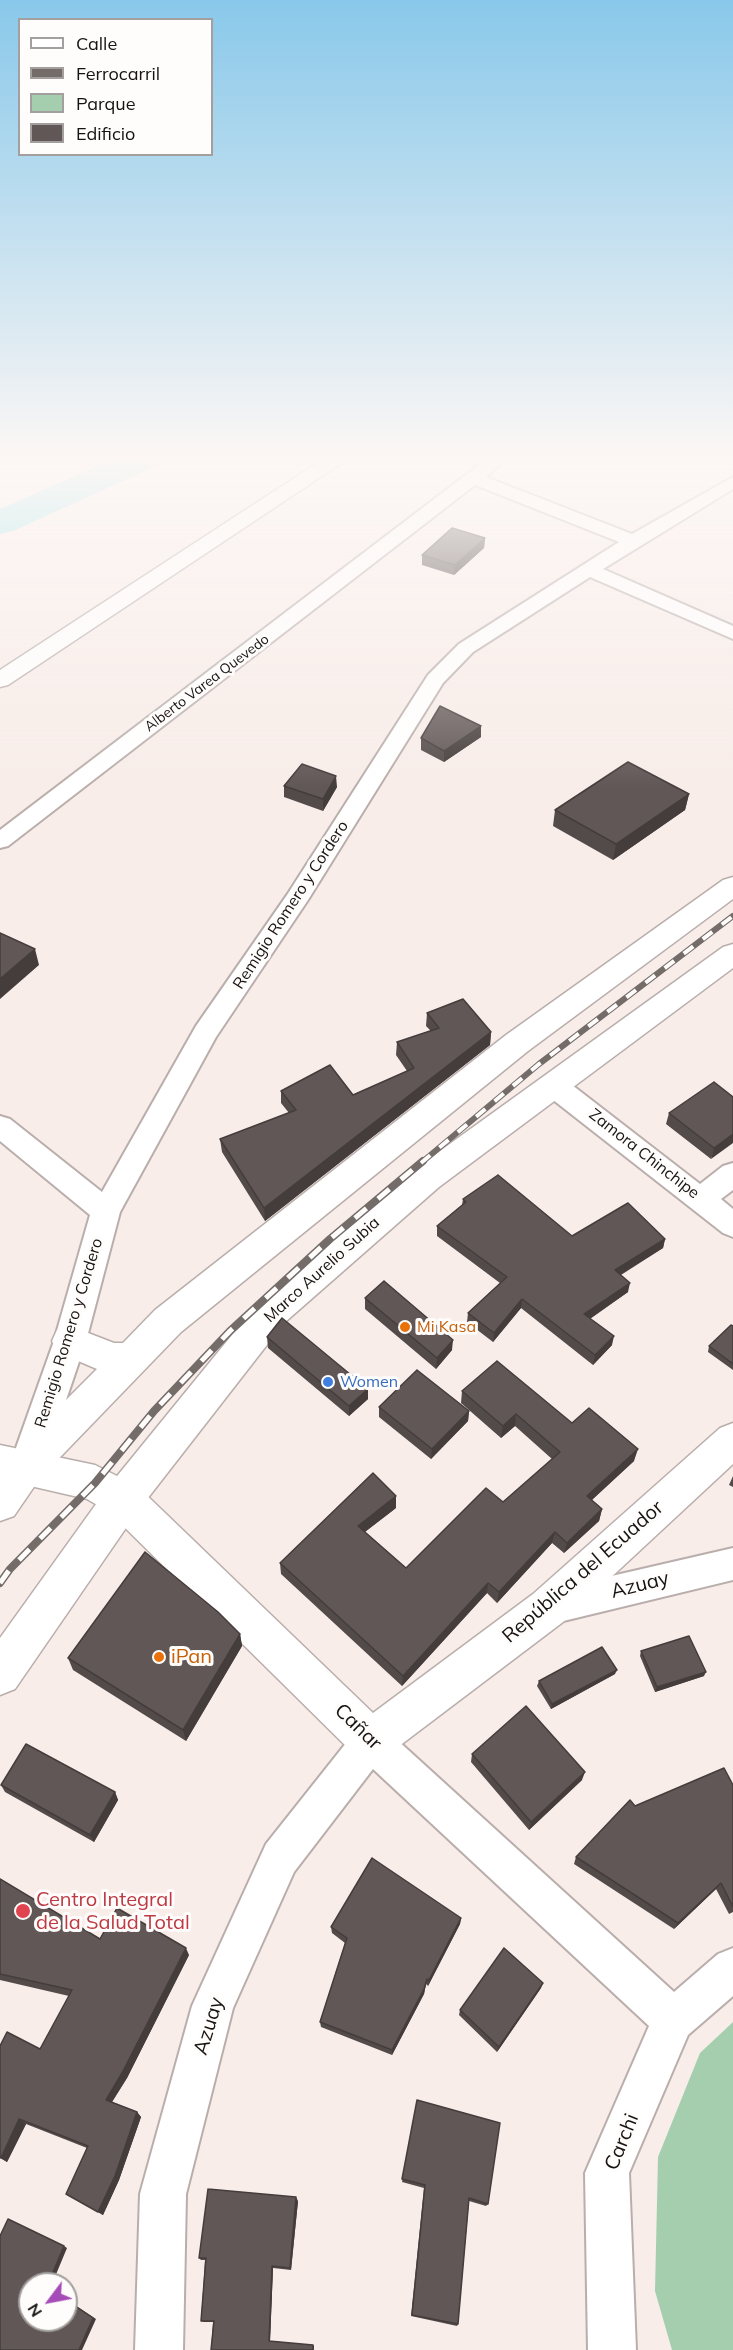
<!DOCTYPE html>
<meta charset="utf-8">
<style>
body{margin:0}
#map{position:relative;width:733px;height:2350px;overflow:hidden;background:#f8ede9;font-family:Mulish,sans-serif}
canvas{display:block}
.legend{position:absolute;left:18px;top:18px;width:195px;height:138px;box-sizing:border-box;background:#fffcfc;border:2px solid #a29f9e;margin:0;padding:8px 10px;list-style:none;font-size:18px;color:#171312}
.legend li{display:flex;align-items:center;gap:12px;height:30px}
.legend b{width:30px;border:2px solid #a29f9e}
.north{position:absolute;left:18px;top:2272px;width:60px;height:60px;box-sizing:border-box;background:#fffcfc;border:2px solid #a29f9e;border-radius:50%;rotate:238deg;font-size:16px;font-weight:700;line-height:24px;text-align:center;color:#171312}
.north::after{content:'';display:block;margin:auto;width:21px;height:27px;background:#a64cb8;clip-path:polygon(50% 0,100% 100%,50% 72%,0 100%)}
</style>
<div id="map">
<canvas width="733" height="2350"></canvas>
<ul class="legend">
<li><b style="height:8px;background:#fff"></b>Calle</li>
<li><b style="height:8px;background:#736c69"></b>Ferrocarril</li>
<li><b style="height:16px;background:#a5ceaf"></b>Parque</li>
<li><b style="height:16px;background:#615756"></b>Edificio</li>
</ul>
<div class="north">N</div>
</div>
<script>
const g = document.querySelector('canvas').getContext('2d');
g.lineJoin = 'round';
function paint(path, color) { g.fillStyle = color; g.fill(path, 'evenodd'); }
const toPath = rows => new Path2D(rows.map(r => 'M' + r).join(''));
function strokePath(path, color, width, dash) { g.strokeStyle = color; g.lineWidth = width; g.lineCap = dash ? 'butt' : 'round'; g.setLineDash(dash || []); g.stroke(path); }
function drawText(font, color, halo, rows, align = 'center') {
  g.font = font + ' Mulish,sans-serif'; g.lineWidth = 6; g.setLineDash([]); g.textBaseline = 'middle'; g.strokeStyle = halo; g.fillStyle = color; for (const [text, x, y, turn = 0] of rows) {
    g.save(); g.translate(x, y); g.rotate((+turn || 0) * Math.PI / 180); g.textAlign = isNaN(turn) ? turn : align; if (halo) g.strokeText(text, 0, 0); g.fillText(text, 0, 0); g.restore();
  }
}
const green = toPath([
 [733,2022,733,2350,672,2350,655,2291,658,2157,700,2053]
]);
const river = toPath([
 [116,458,163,458,158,465,13,531,0,534,0,509,116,458]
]);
const minor = toPath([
 [488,458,507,458,486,477,632,534,733,477,733,489,603,569,733,626,733,639,590,577,473,652,443,683,308,900,216,1037,120,1212,86,1341,45,1462,40,1472,28,1477,16,1472,11,1462,54,1341,90,1215,0,1141,0,1116,10,1119,102,1192,196,1026,287,895,428,675,459,644,619,542,475,485,8,846,0,848,0,830,488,458],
 [553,1075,563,1078,700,1184,723,1166,733,1163,733,1190,721,1199,733,1209,733,1237,723,1233,543,1092,539,1085,543,1078,553,1075],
 [733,1548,733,1580,551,1624,538,1619,533,1607,538,1595,551,1590,733,1548],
 [371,1722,384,1728,674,1992,718,1954,733,1948,733,1996,688,2035,629,2173,636,2350,588,2350,585,2173,649,2026,373,1769,294,1872,233,2008,186,2194,183,2350,135,2350,140,2194,192,2006,266,1844,358,1728,371,1722]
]);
const tertiary = toPath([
 [733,1423,733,1464,563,1622,386,1756,371,1763,356,1756,109,1512,87,1499,0,1479,0,1445,95,1465,137,1486,373,1713,533,1594,720,1428,733,1423]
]);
const secondary = toPath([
 [733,877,733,899,528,1051,181,1332,40,1478,14,1516,0,1521,0,1471,12,1454,97,1369,57,1352,52,1341,57,1330,70,1326,114,1343,123,1343,155,1310,506,1035,723,880,733,877],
 [733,944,733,968,439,1187,284,1323,137,1512,15,1689,0,1695,0,1638,109,1486,258,1303,415,1169,723,947,733,944]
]);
const primary = toPath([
 [325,458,349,458,8,685,0,687,0,670,325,458]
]);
const railFar1 = toPath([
 [421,1163,539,1064,733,916]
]);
const rail = toPath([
 [0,1583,10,1569,95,1483,154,1411,230,1331,330,1239,423,1161]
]);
const wall = toPath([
 [485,538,484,548,454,575,422,565,422,555],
 [481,726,481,737,444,762,421,750,421,738],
 [284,786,337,787,323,811,284,797],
 [689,794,685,810,613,860,553,826,555,810],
 [427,1013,491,1032,490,1045,265,1221,222,1152,220,1139,289,1113,281,1103,281,1091,353,1095,407,1071,396,1055,397,1042,431,1031,426,1026],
 [733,1097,711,1159,666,1124,669,1113],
 [463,1199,572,1236,665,1239,663,1248,621,1275,628,1292,590,1319,612,1345,593,1365,521,1308,493,1342,467,1322,468,1313,500,1283,437,1236,437,1226,462,1205],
 [365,1298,452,1350,436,1369,365,1309],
 [733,1326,733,1370,708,1352,709,1346],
 [267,1337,368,1389,368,1399,349,1416,268,1348],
 [462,1391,572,1423,634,1461,592,1500,602,1509,599,1521,564,1553,552,1543,497,1603,487,1593,402,1686,281,1574,280,1563,396,1508,365,1532,406,1568,503,1502,552,1459,515,1426,501,1438,461,1403],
 [379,1407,469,1411,468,1421,431,1459,379,1417],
 [733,1476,733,1487,729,1485],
 [240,1634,242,1646,186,1741,73,1670,68,1658],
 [641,1651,704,1676,655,1692,640,1656],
 [615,1674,551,1709,537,1686,539,1681],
 [472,1754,582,1780,529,1830,471,1762],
 [1,1785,115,1792,118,1800,94,1842,5,1792],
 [733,1785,733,1912,729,1914,716,1889,674,1929,574,1864,576,1857,635,1806],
 [0,1879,100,1939,189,1955,127,2078,112,2102,137,2112,141,2117,119,2180,103,2215,66,2194,87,2148,26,2124,7,2162,0,2158,0,2046,40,2049,69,1996,0,1980],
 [461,1918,460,1924,428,1986,426,1984,424,1994,392,2055,321,2027,320,2022,345,1943,332,1933,331,1927],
 [541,1988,497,2052,459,2015,460,2010],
 [417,2100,488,2204,486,2206,469,2201,458,2324,457,2326,411,2316,424,2188,402,2182],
 [298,2201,291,2270,273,2268,270,2341,313,2345,314,2346,314,2350,211,2350,213,2322,204,2322,201,2321,205,2260,201,2260,199,2258]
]);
const shadedWall = toPath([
 [485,538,484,548,454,575,455,565],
 [481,726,481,737,444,762,444,751],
 [336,776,337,787,323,811,323,799],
 [689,794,685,810,613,860,616,844],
 [35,949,39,965,0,999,0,979],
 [491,1032,490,1045,265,1221,264,1208],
 [733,1134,733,1143,711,1159,714,1148],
 [665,1239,663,1248,613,1279,615,1270],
 [630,1283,628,1292,582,1324,584,1314],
 [522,1299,521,1308,493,1342,494,1333],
 [614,1336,612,1345,593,1365,595,1355],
 [453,1340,452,1350,436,1369,437,1358],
 [368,1389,368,1399,349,1416,349,1406],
 [469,1411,468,1421,431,1459,432,1449],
 [516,1414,515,1426,501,1438,503,1426],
 [638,1449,634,1461,584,1507,587,1496],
 [396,1496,396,1508,358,1537,358,1526],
 [602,1509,599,1521,564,1553,567,1543],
 [555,1532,552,1543,497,1603,499,1592],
 [488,1583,487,1593,402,1686,403,1676],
 [240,1634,242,1646,186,1741,183,1730],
 [617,1670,615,1674,551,1709,552,1704],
 [706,1672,704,1676,655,1692,657,1687],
 [585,1772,582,1780,529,1830,531,1822],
 [115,1792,118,1800,94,1842,90,1835],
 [721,1883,716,1889,674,1929,678,1923],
 [461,1918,460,1924,428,1986,429,1980],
 [186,1948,189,1955,127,2078,110,2105,106,2100],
 [427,1979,424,1994,392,2055,392,2050],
 [543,1983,541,1988,497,2052,499,2047],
 [137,2112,141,2117,119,2180,103,2215,98,2212],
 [19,2119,26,2124,7,2162,1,2158],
 [296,2197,298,2201,291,2270,290,2268],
 [64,2246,67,2248,52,2284,48,2284],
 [272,2266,273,2268,270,2342,269,2341],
 [66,2299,96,2319,82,2350,79,2350]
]);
const building = toPath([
 [452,528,485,538,455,565,422,555,452,528],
 [440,706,481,726,444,751,421,738,440,706],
 [628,762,689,794,616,844,555,810,628,762],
 [302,764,336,776,323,799,284,786,302,764],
 [0,933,35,949,0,979,0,933],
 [463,999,491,1032,264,1208,220,1139,296,1110,281,1091,330,1065,353,1095,414,1068,397,1042,439,1028,427,1013,463,999],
 [714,1082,733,1097,733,1134,714,1148,669,1113,714,1082],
 [498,1175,572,1236,628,1203,665,1239,615,1270,630,1283,584,1314,614,1336,595,1355,522,1299,494,1333,468,1313,507,1277,437,1226,466,1202,463,1199,498,1175],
 [384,1281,453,1340,437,1358,365,1298,384,1281],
 [282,1318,368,1389,349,1406,267,1337,282,1318],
 [731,1325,733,1326,733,1364,709,1346,731,1325],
 [497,1361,572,1423,589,1408,638,1449,587,1496,602,1509,567,1543,555,1532,499,1592,488,1583,403,1676,280,1563,373,1473,396,1496,358,1526,406,1568,486,1488,503,1502,560,1452,516,1414,503,1426,462,1391,497,1361],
 [417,1370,469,1411,432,1449,379,1407,417,1370],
 [145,1552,218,1612,240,1634,183,1730,68,1658,145,1552],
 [689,1636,706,1672,657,1687,641,1651,689,1636],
 [602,1647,617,1670,552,1704,539,1681,602,1647],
 [526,1706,585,1772,531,1822,472,1754,526,1706],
 [26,1744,115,1792,90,1835,1,1785,26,1744],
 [724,1768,733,1785,733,1907,721,1883,678,1923,576,1857,630,1800,635,1806,724,1768],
 [372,1858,461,1918,429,1980,427,1979,424,1989,392,2050,320,2022,347,1938,331,1927,372,1858],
 [0,1879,100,1939,117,1908,186,1948,122,2073,106,2100,137,2112,115,2176,98,2212,66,2194,88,2146,19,2119,1,2158,0,2157,0,2046,7,2032,40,2049,72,1990,0,1974,0,1879],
 [504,1948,543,1983,499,2047,460,2010,504,1948],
 [417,2100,500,2123,488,2204,469,2198,458,2324,412,2315,425,2185,402,2179,417,2100],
 [208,2189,296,2197,290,2268,272,2266,269,2341,313,2345,313,2350,211,2350,214,2321,201,2321,206,2258,199,2258,208,2189],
 [8,2219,64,2246,48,2284,30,2284,30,2320,66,2320,66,2300,93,2318,79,2350,0,2350,0,2236,8,2219]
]);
const markers = [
 [405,1327,6,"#e8710a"],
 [328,1382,6,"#3f7fe0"],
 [159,1657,6,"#e8710a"],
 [23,1911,8,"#e0444e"]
];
const farStreetnames = [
 ["Alberto Varea Quevedo",207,683,-37]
];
const streetNames = [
 ["Remigio Romero y Cordero",291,905,-57],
 ["Zamora Chinchipe",644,1154,38],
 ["Marco Aurelio Subia",322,1270,-42],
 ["Remigio Romero y Cordero",69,1333,-73]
];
const foodNames = [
 ["Mi Kasa",417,1327]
];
const shopNames = [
 ["Women",340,1382]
];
const nearStreetnames = [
 ["República del Ecuador",583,1572,-41],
 ["Azuay",640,1585,-14],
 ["Cañar",358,1727,44],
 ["Azuay",209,2026,-73],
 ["Carchi",622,2142,-68]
];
const nearFoodnames = [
 ["iPan",171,1657]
];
const nearHealthnames = [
 ["Centro Integral",36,1900],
 ["de la Salud Total",36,1923]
];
paint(green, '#a5ceaf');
paint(river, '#9be6ec');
strokePath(minor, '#b9aeab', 4);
strokePath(tertiary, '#b9aeab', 3);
strokePath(secondary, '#b9aeab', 3);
strokePath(primary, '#b9aeab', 3);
paint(minor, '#fff');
paint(tertiary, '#fff');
paint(secondary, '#fff');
paint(primary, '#fff');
strokePath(railFar1, '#736c69', 6);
strokePath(rail, '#736c69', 8);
strokePath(railFar1, '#fffcfc', 4, [12]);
strokePath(rail, '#fffcfc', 5, [15]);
paint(wall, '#534b4a');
paint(shadedWall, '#443d3c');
paint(building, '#615756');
strokePath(building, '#443d3c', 1.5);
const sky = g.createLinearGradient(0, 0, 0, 787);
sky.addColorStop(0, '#89c8ea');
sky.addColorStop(0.58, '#fcf7f5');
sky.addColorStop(1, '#fcf7f500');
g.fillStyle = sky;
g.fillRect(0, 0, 733, 787);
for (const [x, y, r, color] of markers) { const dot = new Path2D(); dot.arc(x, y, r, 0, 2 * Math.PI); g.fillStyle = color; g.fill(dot); strokePath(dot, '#fffcfc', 2); }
drawText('14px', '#171312', '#fffcfc', farStreetnames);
drawText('16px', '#171312', '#fffcfc', streetNames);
drawText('16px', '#c56008', '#fffcfc', foodNames, 'left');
drawText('16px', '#366cbe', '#fffcfc', shopNames, 'left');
drawText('20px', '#171312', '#fffcfc', nearStreetnames);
drawText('20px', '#c56008', '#fffcfc', nearFoodnames, 'left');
drawText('20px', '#be3a42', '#fffcfc', nearHealthnames, 'left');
</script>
